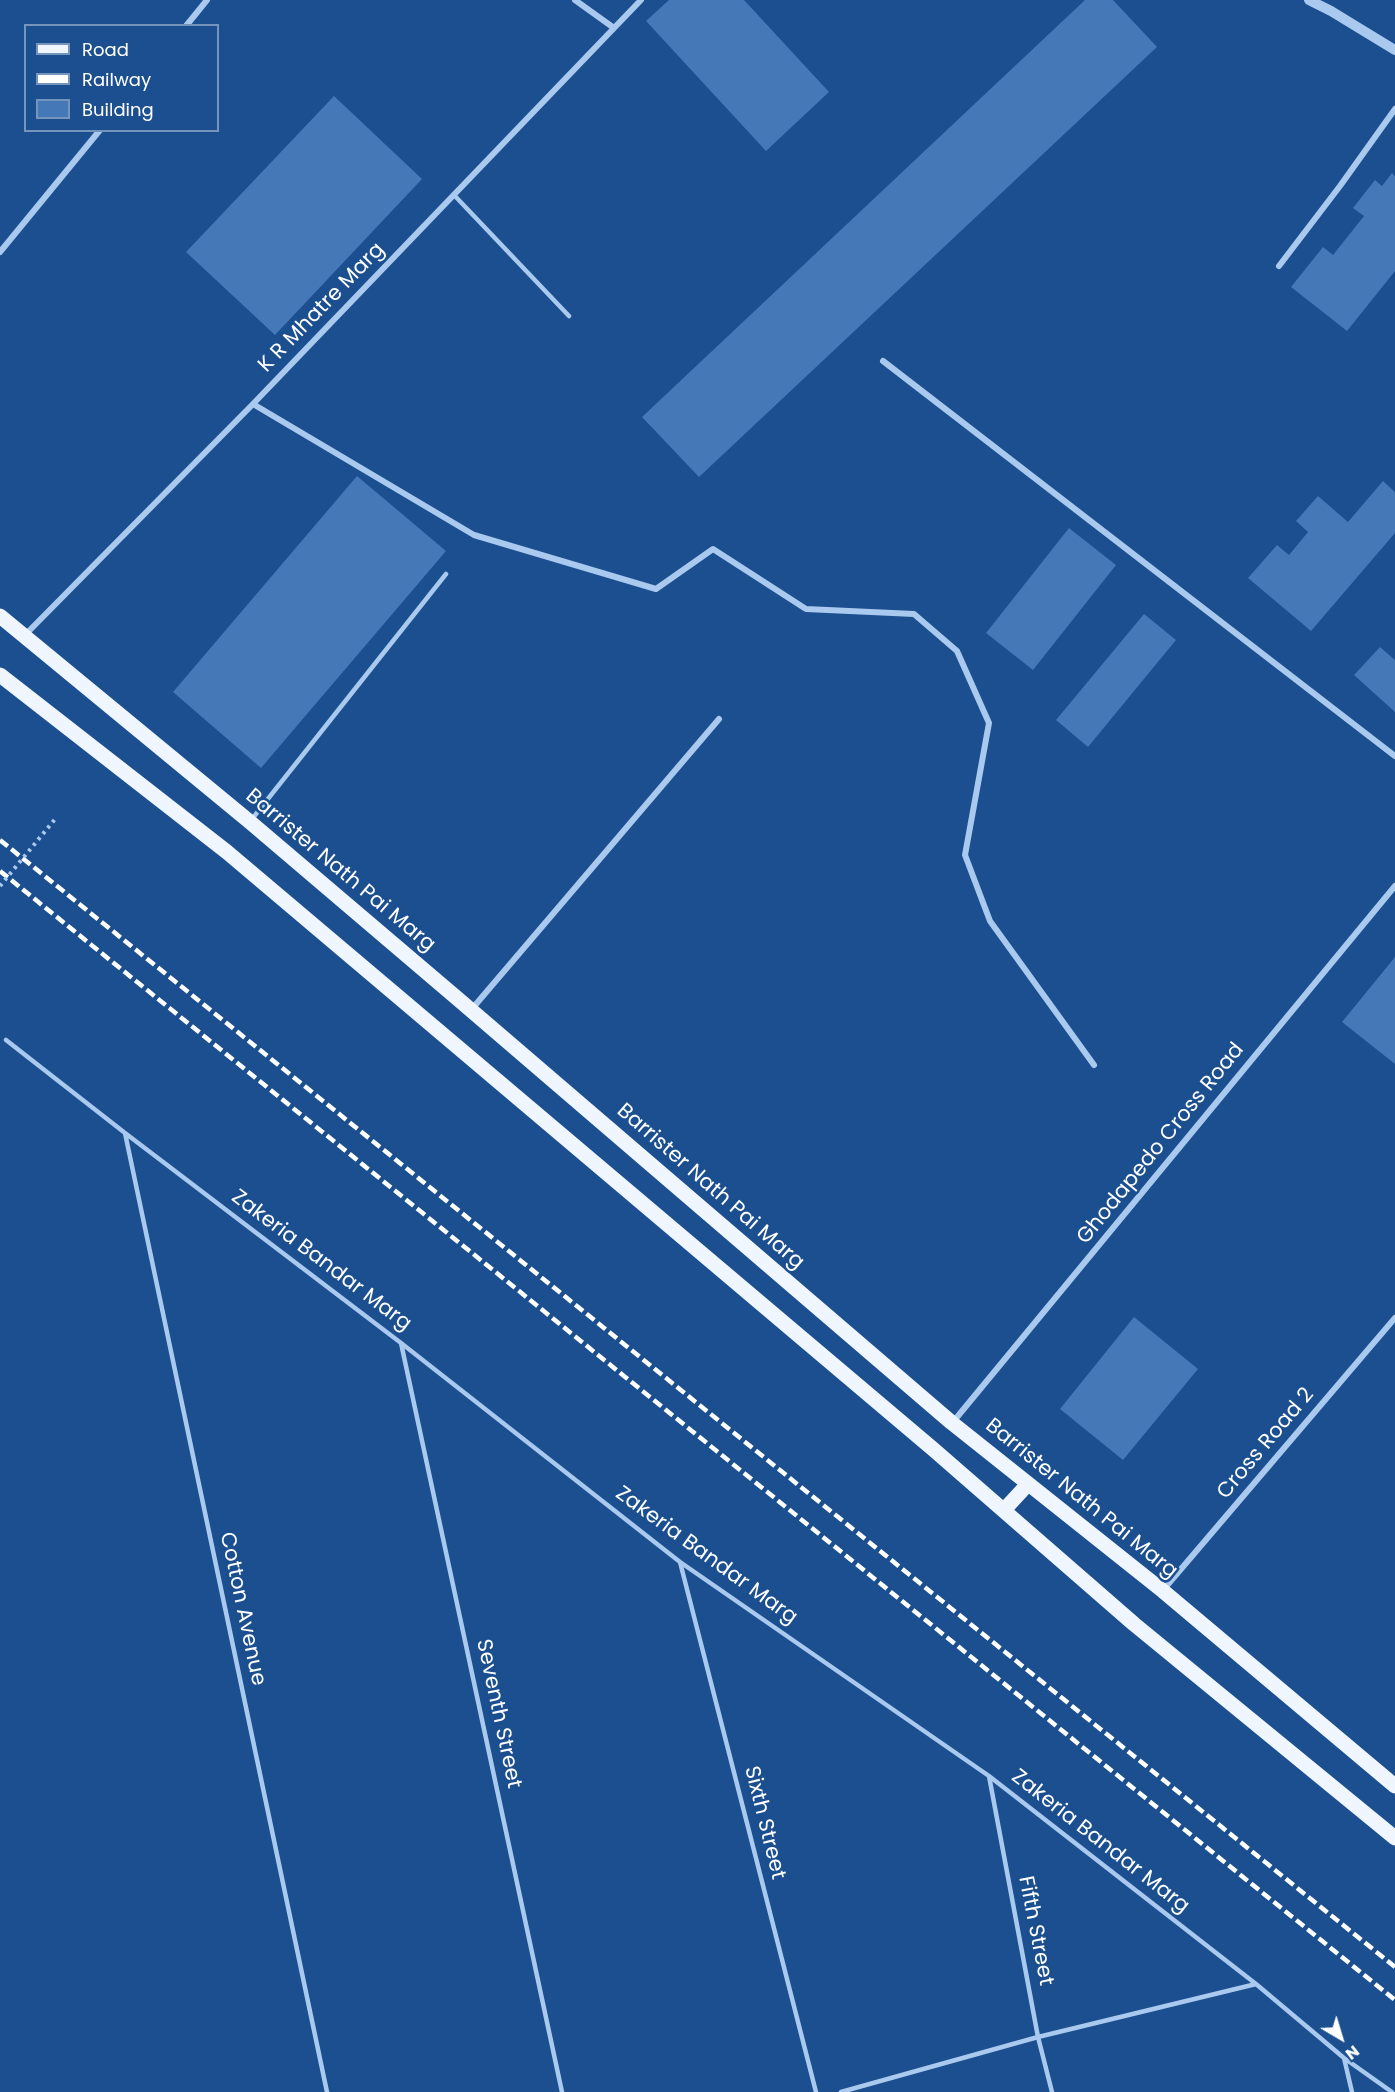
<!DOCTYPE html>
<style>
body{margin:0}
#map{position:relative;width:1395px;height:2092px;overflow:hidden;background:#1b4f8f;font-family:Poppins,sans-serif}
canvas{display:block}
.legend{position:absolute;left:24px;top:24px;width:195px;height:108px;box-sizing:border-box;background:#1b4f8f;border:2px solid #7695bc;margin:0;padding:8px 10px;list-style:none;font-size:18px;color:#fff}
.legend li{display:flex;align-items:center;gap:12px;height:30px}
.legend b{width:30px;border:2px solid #7695bc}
.north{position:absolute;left:1311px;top:2008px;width:60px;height:60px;-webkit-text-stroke:4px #1b4f8f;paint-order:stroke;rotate:142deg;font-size:16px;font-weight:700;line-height:24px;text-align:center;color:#fff}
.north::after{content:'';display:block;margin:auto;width:21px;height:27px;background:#fff;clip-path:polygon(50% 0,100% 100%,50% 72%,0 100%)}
</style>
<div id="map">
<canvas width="1395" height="2092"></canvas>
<ul class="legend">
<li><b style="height:8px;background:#f0f6ff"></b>Road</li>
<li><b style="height:8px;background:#fff"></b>Railway</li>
<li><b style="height:16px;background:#4478b7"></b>Building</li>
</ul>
<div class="north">N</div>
</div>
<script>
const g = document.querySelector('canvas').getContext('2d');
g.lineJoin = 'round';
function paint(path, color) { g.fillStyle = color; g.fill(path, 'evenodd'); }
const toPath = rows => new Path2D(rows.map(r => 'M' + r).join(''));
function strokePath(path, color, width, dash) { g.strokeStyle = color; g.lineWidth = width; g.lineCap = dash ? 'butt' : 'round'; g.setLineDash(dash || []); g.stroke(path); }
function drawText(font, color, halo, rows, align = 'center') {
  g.font = font + ' Poppins,sans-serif'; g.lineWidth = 5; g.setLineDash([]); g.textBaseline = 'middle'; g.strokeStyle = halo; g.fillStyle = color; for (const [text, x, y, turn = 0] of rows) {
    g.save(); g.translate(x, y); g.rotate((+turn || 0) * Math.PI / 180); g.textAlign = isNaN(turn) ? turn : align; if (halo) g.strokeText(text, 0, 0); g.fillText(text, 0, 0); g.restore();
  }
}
const building = toPath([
 [669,0,744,0,829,92,766,151,646,21],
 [1085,0,1113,0,1157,47,699,477,642,417],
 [334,96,422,179,275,335,186,252],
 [1392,173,1395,176,1395,271,1347,331,1291,287,1323,247,1333,255,1364,216,1353,208,1375,180,1382,186],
 [357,476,446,551,261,768,173,692],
 [1383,481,1395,492,1395,533,1311,631,1248,578,1277,545,1289,555,1308,532,1296,521,1318,496,1348,522],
 [1069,528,1116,565,1033,670,986,633],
 [1144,614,1176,640,1088,747,1056,720],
 [1380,647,1395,660,1395,712,1354,675],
 [1395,957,1395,1064,1342,1022],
 [1134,1317,1198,1369,1123,1460,1060,1409]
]);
const service = toPath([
 [454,195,569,316],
 [252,819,446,574],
 [6,1040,125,1133,401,1343,680,1562,989,1776,1256,1984,1344,2058,1392,2092],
 [125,1133,327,2092],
 [401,1343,562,2092],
 [680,1562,816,2092],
 [989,1776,1038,2037,1052,2092],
 [1344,2058,1352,2092],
 [841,2092,1038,2037,1256,1984]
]);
const minor = toPath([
 [575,0,614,28],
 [186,26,207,0],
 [0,252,100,130],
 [1279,266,1340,186,1395,109],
 [883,361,1395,756],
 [253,404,474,535,656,589,713,549,806,609,914,614,957,651,989,723,965,855,990,921,1094,1065],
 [25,635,253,404,641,0],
 [471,1010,719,719],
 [953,1422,1395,886],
 [1164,1589,1395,1318]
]);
const tertiary = toPath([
 [1309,0,1331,11,1395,50]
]);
const primary = toPath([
 [0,616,250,822,458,999,952,1423,1163,1591,1395,1786],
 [0,675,227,852,933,1449,1134,1624,1395,1838],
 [1004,1510,1028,1484]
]);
const rail = toPath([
 [0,840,1395,1967],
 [0,871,1395,2000]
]);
const pathBridge = toPath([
 [0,886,56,818]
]);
const streetNames = [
 ["K R Mhatre Marg",322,308,-46],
 ["Barrister Nath Pai Marg",340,871,40],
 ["Ghodapedo Cross Road",1161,1144,-51],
 ["Barrister Nath Pai Marg",710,1187,41],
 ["Zakeria Bandar Marg",321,1261,37],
 ["Cross Road 2",1266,1444,-50],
 ["Barrister Nath Pai Marg",1081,1499,39],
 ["Zakeria Bandar Marg",706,1556,36],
 ["Cotton Avenue",242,1609,78],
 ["Seventh Street",498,1714,78],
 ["Sixth Street",764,1823,76],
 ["Zakeria Bandar Marg",1100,1842,38],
 ["Fifth Street",1035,1931,79]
];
paint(building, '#4478b7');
strokePath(service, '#a9c9ee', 4.5);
strokePath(minor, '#a9c9ee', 6);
strokePath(tertiary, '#a9c9ee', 10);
strokePath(primary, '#f0f6ff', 15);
strokePath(rail, '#fff', 4.5, [10, 4.5]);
strokePath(pathBridge, '#a9c9ee', 4, [3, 4.5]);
drawText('21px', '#fff', '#1b4f8f', streetNames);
</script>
